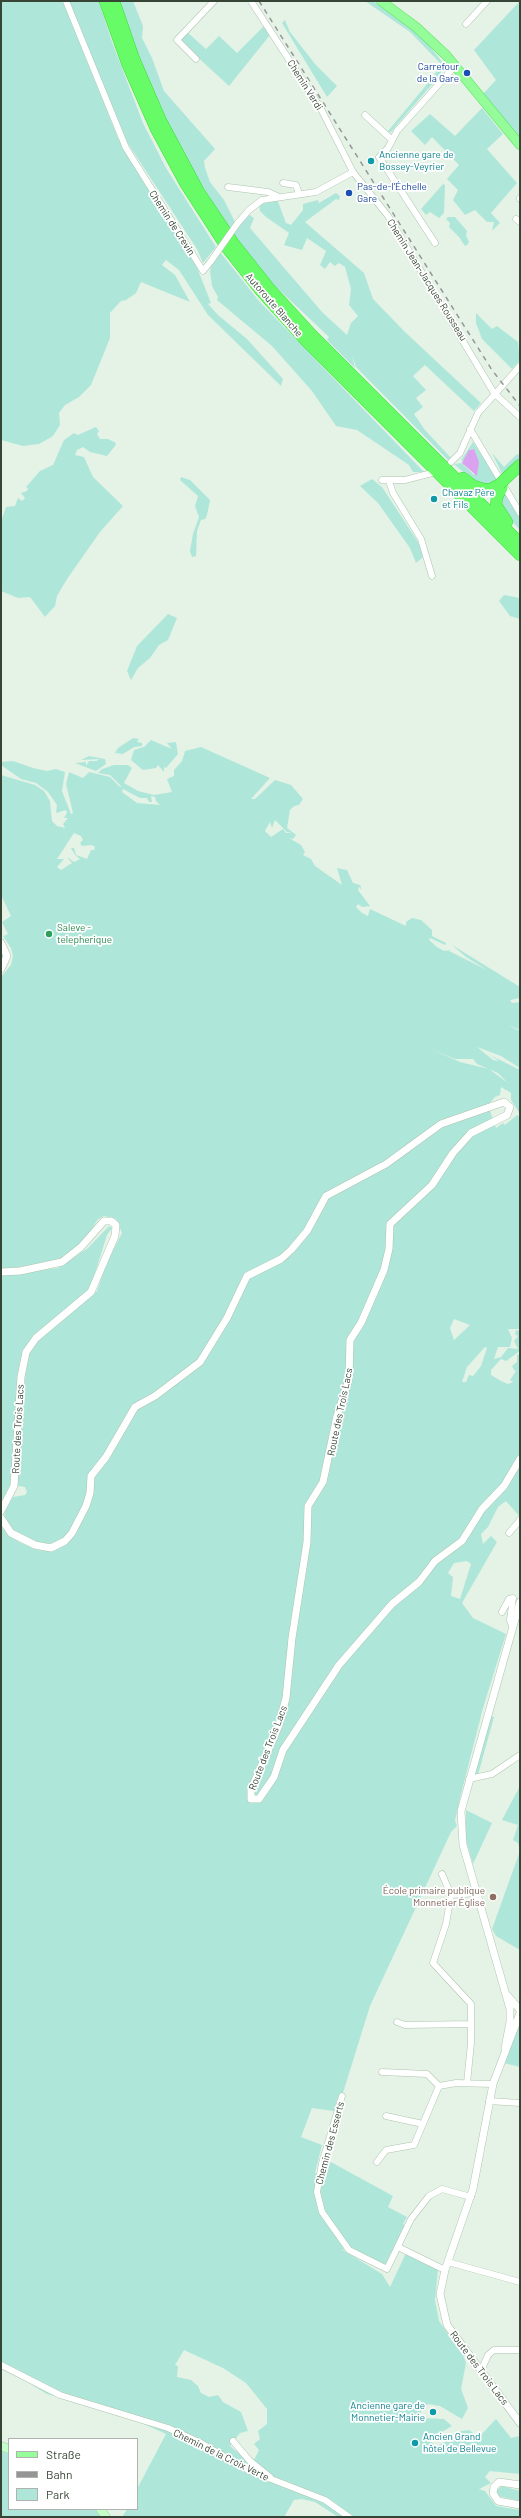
<!DOCTYPE html>
<meta charset="utf-8">
<style>
body{margin:0}
#map{position:relative;width:521px;height:2518px;overflow:hidden;background:#e5f2e6;font-family:Barlow,sans-serif}
canvas{display:block}
.frame{position:absolute;inset:0;border:2px solid #364535;pointer-events:none}
.legend{position:absolute;left:8px;top:2438px;width:130px;height:72px;box-sizing:border-box;background:#fff;border:1px solid #afb5ae;margin:0;padding:5px 7px;list-style:none;font-size:12px;color:#364535}
.legend li{display:flex;align-items:center;gap:8px;height:20px}
.legend b{width:20px;border:1px solid #afb5ae}
</style>
<div id="map">
<canvas width="521" height="2518"></canvas>
<div class="frame"></div>
<ul class="legend">
<li><b style="height:5px;background:#94fd99"></b>Straße</li>
<li><b style="height:5px;background:#959595"></b>Bahn</li>
<li><b style="height:11px;background:#aee7da"></b>Park</li>
</ul>
</div>
<script>
const g = document.querySelector('canvas').getContext('2d');
g.lineJoin = 'round';
function paint(path, color) { g.fillStyle = color; g.fill(path, 'evenodd'); }
const toPath = rows => new Path2D(rows.map(r => 'M' + r).join(''));
function strokePath(path, color, width, dash) { g.strokeStyle = color; g.lineWidth = width; g.lineCap = dash ? 'butt' : 'round'; g.setLineDash(dash || []); g.stroke(path); }
function drawText(font, color, halo, rows, align = 'center') {
  g.font = font + ' Barlow,sans-serif'; g.lineWidth = 3.5; g.setLineDash([]); g.textBaseline = 'middle'; g.strokeStyle = halo; g.fillStyle = color; for (const [text, x, y, turn = 0] of rows) {
    g.save(); g.translate(x, y); g.rotate((+turn || 0) * Math.PI / 180); g.textAlign = isNaN(turn) ? turn : align; if (halo) g.strokeText(text, 0, 0); g.fillText(text, 0, 0); g.restore();
  }
}
const green = toPath([
 [1,1,63,1,118,138,196,265,211,303,208,304,218,315,247,339,283,379,281,386,208,315,179,270,166,260,162,265,175,275,190,302,141,282,136,293,126,300,121,301,110,313,110,338,91,385,79,397,65,405,59,413,60,425,53,436,39,444,23,446,1,440],
 [69,1,99,1,112,42,143,123,166,168,216,247,203,263,197,249,125,139],
 [119,1,133,1,143,26,142,38,152,58,164,91,215,149,204,161,205,168,210,182,224,200,235,222,230,230,186,160,166,120,140,59],
 [365,1,373,1,396,16,424,39,444,64,440,75,390,133,388,131,433,77,441,64,410,32],
 [520,1,520,138,483,94,496,80,474,50],
 [285,20,290,32,315,64,337,86,327,97,282,23],
 [264,26,270,35,229,86,179,40,187,32,206,49,219,36,237,53],
 [482,108,503,134,487,149,517,183,491,213,500,223,492,231,494,222,487,222,475,210,465,215,453,200,458,190,447,179,459,165,432,137,425,145,411,131,430,114,455,136],
 [443,184,445,185,444,213,439,218,430,212,426,215,421,209],
 [336,193,340,196,339,200,336,199,305,222,364,273,373,299,405,332,481,403,474,411,425,365,413,376,426,390,416,398,423,407,414,414,425,430,451,458,448,460,356,367,352,356,355,368,327,340,329,337,274,285,233,234,248,214,254,218,250,228,322,312,347,335,351,323,358,316,349,305,351,289,345,267,339,263,335,266,330,262,325,269,320,265,326,251,307,238,302,250,284,245,289,233,266,217,260,211,259,205,277,199,286,223,291,225,303,210,303,204,318,200,319,203],
 [448,217,455,217,467,231,466,235,469,242,467,245,465,246,459,237,449,227,450,223,446,219],
 [220,252,259,301,424,472,413,472,409,465,357,430,336,426,312,391,272,346,217,300,218,297,212,286,210,271,212,263],
 [476,313,492,329,497,326,518,342,520,360,512,369,482,339,476,323],
 [96,427,99,431,97,434,100,439,108,439,116,443,115,446,107,456,90,452,83,447,77,450,75,455,84,457,93,477,123,506,100,532,67,579,57,596,55,606,45,617,30,597,18,598,1,591,1,522,6,507,15,506,18,498,22,501,25,498,21,493,27,491,28,488,26,487,40,471,53,465,64,440,74,433,78,435],
 [473,442,485,460,498,481,489,485,473,481,454,464,462,463,474,475,474,449,471,449,463,462,461,460],
 [492,453,504,467,516,455,520,454,520,460,503,476],
 [181,477,190,480,210,500,207,515,205,519,201,520,197,531,196,556,192,557,190,551,193,534,199,517,195,506,198,496,180,480],
 [372,479,382,487,418,542,423,557,416,563,410,548,378,503,360,486],
 [504,491,520,519,520,530,504,513,500,502],
 [504,595,520,598,520,619,510,616,499,601],
 [168,614,177,618,168,640,159,645,150,658,138,668,131,680,127,671,137,646],
 [133,738,139,739,137,742,142,743,142,746,134,747,123,754,115,753,118,748],
 [151,740,172,749,167,743,176,742,178,754,166,768,164,767,164,772,158,765,156,768,143,770,131,760,134,750,144,747],
 [201,747,270,778,251,799,255,799,275,780,291,785,303,799,299,805,294,806,290,810,287,828,296,835,293,839,289,838,301,845,305,852,303,855,311,859,315,866,342,885,337,868,347,870,353,883,360,885,362,890,359,887,358,890,370,906,362,907,358,904,356,907,362,913,368,916,370,909,406,926,406,922,412,918,421,920,432,930,432,936,446,943,445,945,430,938,429,940,437,947,444,951,451,950,449,951,487,970,466,957,452,945,520,987,520,998,510,1000,512,1003,520,1002,520,1030,508,1025,520,1031,520,1068,501,1056,477,1047,493,1060,499,1061,490,1055,520,1070,520,1114,511,1100,511,1093,501,1087,500,1095,495,1097,488,1105,496,1128,503,1123,505,1125,517,1115,520,1117,520,1329,508,1329,512,1338,510,1347,498,1347,494,1359,501,1357,508,1348,518,1349,514,1341,518,1336,515,1334,516,1330,520,1331,520,1351,506,1361,501,1359,491,1370,491,1375,501,1381,508,1384,513,1382,510,1380,516,1371,514,1370,512,1366,517,1362,517,1355,520,1354,520,1517,506,1501,498,1507,488,1527,481,1534,483,1544,491,1536,497,1542,462,1603,473,1618,506,1634,483,1708,460,1798,455,1821,457,1826,451,1832,370,2006,342,2096,337,2099,334,2111,312,2108,301,2137,322,2145,315,2173,322,2174,326,2163,329,2161,393,2196,388,2207,407,2217,403,2224,405,2226,385,2265,346,2245,343,2250,382,2274,390,2287,406,2253,438,2269,435,2300,439,2321,464,2357,466,2363,461,2389,468,2408,462,2419,440,2406,428,2404,419,2414,420,2418,444,2419,452,2426,428,2440,437,2446,459,2435,461,2431,469,2430,479,2437,496,2419,511,2438,520,2436,520,2474,490,2471,485,2477,491,2483,479,2489,485,2491,496,2506,520,2510,520,2517,338,2517,315,2502,302,2499,294,2500,284,2517,122,2517,127,2509,137,2509,137,2489,166,2434,144,2424,47,2394,30,2384,56,2396,54,2390,1,2363,1,1527,19,1542,38,1550,48,1551,59,1548,59,1543,41,1544,14,1531,4,1518,5,1511,13,1497,25,1495,27,1492,25,1487,18,1486,17,1482,26,1366,29,1354,37,1340,97,1291,106,1264,122,1233,116,1219,104,1216,98,1219,84,1242,72,1253,58,1260,37,1265,1,1269,1,977,11,965,13,956,11,948,3,936,8,934,2,922,11,916,1,895,1,775,35,785,44,791,50,801,52,821,57,826,65,828,63,824,68,818,64,818,67,813,66,810,56,813,57,805,48,792,36,783,21,779,1,765,1,762,13,761,33,768,47,771,56,769,65,772,62,791,71,814,73,813,66,784,69,772,83,778,89,772,110,777,119,786,122,787,110,775,98,773,102,769,114,765,128,765,132,768,124,783,138,791,154,795,172,792,167,779,174,776,174,770,182,761,185,751],
 [123,789,140,798,147,798,149,802,152,802,151,796,155,797,156,801,160,805,137,803,122,792],
 [275,820,287,832,292,833,286,833,283,829,271,837,265,831,270,822,272,828],
 [74,833,81,836,83,840,80,843,82,846,92,845,95,847,94,850,91,850,87,859,76,855,74,848,71,848,75,855,80,859,74,862,67,857,72,863,61,870,57,867,64,859,57,859],
 [431,1049,455,1059,473,1059,477,1064,498,1073,508,1083,489,1069,460,1062],
 [454,1319,470,1325,454,1340,450,1328],
 [485,1347,487,1348,481,1366,473,1376,469,1375,466,1382,462,1382,467,1367],
 [467,1561,471,1564,460,1599,451,1596,453,1577,448,1573,454,1563],
 [184,2350,223,2368,246,2383,267,2409,267,2424,258,2431,260,2439,254,2444,259,2450,252,2464,230,2446,240,2433,248,2431,241,2412,223,2402,218,2395,209,2397,201,2393,198,2386,191,2380,177,2377,178,2366,175,2365],
 [89,756,105,759,106,764,96,771,75,763,86,762,86,766,89,761,97,761,99,759,81,760],
 [109,1226,112,1228,107,1235,91,1286,86,1293,33,1336,24,1351,10,1485,1,1503,1,1275,58,1268,88,1248],
 [491,1716,494,1717,478,1775,475,1775],
 [520,1786,520,1950,496,1936,492,1929,520,1851,518,1843,513,1840,518,1825,502,1820],
 [466,1810,492,1823,473,1864,466,1840],
 [520,2023,520,2067,504,2063],
 [1,2451,9,2454,9,2509,95,2509,101,2517,1,2517],
 [502,2486,520,2491,520,2501,498,2496,496,2491]
]);
const water = toPath([
 [474,449,479,462,477,476,462,463,469,450]
]);
const minor = toPath([
 [66,1,126,148,203,271,211,261],
 [251,1,321,109,353,172,388,216,494,393,520,417],
 [466,24,487,1],
 [196,59,177,40,214,1],
 [365,115,391,139],
 [283,183,296,185,299,194],
 [228,187,268,192,277,196],
 [520,198,520,199],
 [516,219,520,222],
 [237,224,249,210,262,200,316,192,353,172],
 [435,243,379,157,388,148,397,131,455,66],
 [470,429,520,513],
 [451,462,460,453,478,413,520,366],
 [382,480,405,480,432,473],
 [389,481,393,493,421,539,432,576],
 [509,1533,520,1520],
 [502,1612,509,1599,513,1598,510,1620,512,1626],
 [469,1779,492,1774,520,1755],
 [442,1874,451,1895],
 [397,2022,405,2025,471,2024],
 [382,2072,427,2074,439,2086],
 [467,2083,471,2043,471,2004,433,1963,446,1924,451,1895,477,1893],
 [342,2096,322,2163,317,2192,322,2212,349,2250,387,2269,411,2219,429,2196,442,2189,471,2197],
 [489,2101,520,2103],
 [386,2116,423,2124],
 [377,2162,386,2150,414,2145,439,2086,456,2083,493,2084],
 [398,2247,445,2270],
 [448,2262,520,2282],
 [1,2365,60,2395,168,2428,201,2443,248,2470,325,2500,349,2517],
 [481,2371,488,2355,494,2350,520,2350],
 [233,2441,249,2460,270,2477]
]);
const tertiary = toPath([
 [1,943,7,956,1,969],
 [1,1272,20,1271,62,1262,81,1247,104,1221,111,1221,116,1225,115,1236,91,1292,36,1338,26,1352,21,1377,14,1486,1,1511],
 [1,1518,11,1533,35,1545,51,1548,65,1541,72,1533,86,1506,90,1493,91,1476,106,1457,135,1407,155,1396,200,1362,227,1318,247,1276,281,1259,291,1250,307,1231,326,1196,386,1164,441,1124,504,1102,510,1107,507,1115,471,1133,453,1153,432,1185,390,1224,389,1249,384,1270,361,1323,350,1340,349,1379,337,1416,323,1482,308,1506,307,1542,292,1638,286,1698,279,1725,251,1790,251,1799,259,1799,274,1777,283,1750,339,1665,392,1604,419,1582,435,1561,462,1541,482,1509,504,1486,520,1459],
 [508,1996,520,2010],
 [520,2013,493,2084,473,2189,445,2270,440,2294,447,2325,520,2423],
 [505,2048,510,2022,510,2009,463,1845,461,1811,520,1602],
 [520,2485,499,2482,494,2487,493,2493,498,2501,520,2505]
]);
const secondary = toPath([
 [1,2446,9,2449],
 [100,2509,106,2517]
]);
const primary = toPath([
 [381,1,416,27,446,55,520,145]
]);
const motorway = toPath([
 [105,1,127,63,156,129,185,183,227,248,261,291,306,341,520,555],
 [114,1,134,59,160,119,199,192,234,244,269,288,312,335,520,543],
 [463,478,474,486,483,489,491,489,500,484],
 [505,479,520,465],
 [502,488,497,497,496,505,507,522]
]);
const rail = toPath([
 [259,1,492,370,520,406]
]);
const minorBridge = toPath([
 [211,261,237,224]
]);
const motorwayBridge = toPath([
 [500,484,505,479]
]);
const markers = [
 [467,73,4,"#1a4fb4"],
 [371,161,4,"#0f9aa8"],
 [349,193,4,"#1a4fb4"],
 [434,499,4,"#0f9aa8"],
 [49,934,4,"#2e9e5b"],
 [493,1897,4,"#8d6e63"],
 [433,2412,4,"#0f9aa8"],
 [415,2443,4,"#0f9aa8"]
];
const transitNames = [
 ["Carrefour",459,67],
 ["de la Gare",459,79],
 ["Pas-de-l'Échelle",357,187,"left"],
 ["Gare",357,199,"left"]
];
const streetNames = [
 ["Chemin Verdi",305,85,58],
 ["Chemin de Crevin",172,223,57],
 ["Chemin Jean-Jacques Rousseau",427,280,58],
 ["Autoroute Blanche",274,305,49],
 ["Route des Trois Lacs",340,1412,-78],
 ["Route des Trois Lacs",18,1429,-87],
 ["Route des Trois Lacs",268,1748,-69],
 ["Chemin des Esserts",330,2143,-75],
 ["Route des Trois Lacs",479,2368,53],
 ["Chemin de la Croix Verte",221,2455,26]
];
const cultureNames = [
 ["Ancienne gare de",379,155],
 ["Bossey-Veyrier",379,167],
 ["Chavaz Père",442,493],
 ["et Fils",442,505],
 ["Ancienne gare de",425,2406,"right"],
 ["Monnetier-Mairie",425,2418,"right"],
 ["Ancien Grand",423,2437],
 ["hôtel de Bellevue",423,2449]
];
const leisureNames = [
 ["Saleve -",57,928],
 ["telepherique",57,940]
];
const educationNames = [
 ["École primaire publique",485,1891],
 ["Monnetier Église",485,1903]
];
paint(green, '#aee7da');
paint(water, '#dba2ef');
strokePath(minor, '#aec4ae', 7);
strokePath(tertiary, '#aec4ae', 8);
strokePath(secondary, '#98d59b', 9);
strokePath(primary, '#64e267', 10);
strokePath(motorway, '#3ddb36', 12);
strokePath(minor, '#fff', 6);
strokePath(tertiary, '#fff', 7);
strokePath(secondary, '#c4fec9', 8);
strokePath(primary, '#94fd99', 9);
strokePath(motorway, '#67fc67', 11);
strokePath(rail, '#959595', 1.5, [5, 5]);
strokePath(minorBridge, '#aec4ae', 7, []);
strokePath(motorwayBridge, '#3ddb36', 12, []);
strokePath(minorBridge, '#fff', 6);
strokePath(motorwayBridge, '#67fc67', 11);
for (const [x, y, r, color] of markers) { const dot = new Path2D(); dot.arc(x, y, r, 0, 2 * Math.PI); g.fillStyle = color; g.fill(dot); strokePath(dot, '#fff', 1.5); }
drawText('10px', '#164399', '#fff', transitNames, 'right');
drawText('10px', '#364535', '#fff', streetNames);
drawText('10px', '#0d838f', '#fff', cultureNames, 'left');
drawText('10px', '#27864d', '#fff', leisureNames, 'left');
drawText('10px', '#785e54', '#fff', educationNames, 'right');
</script>
